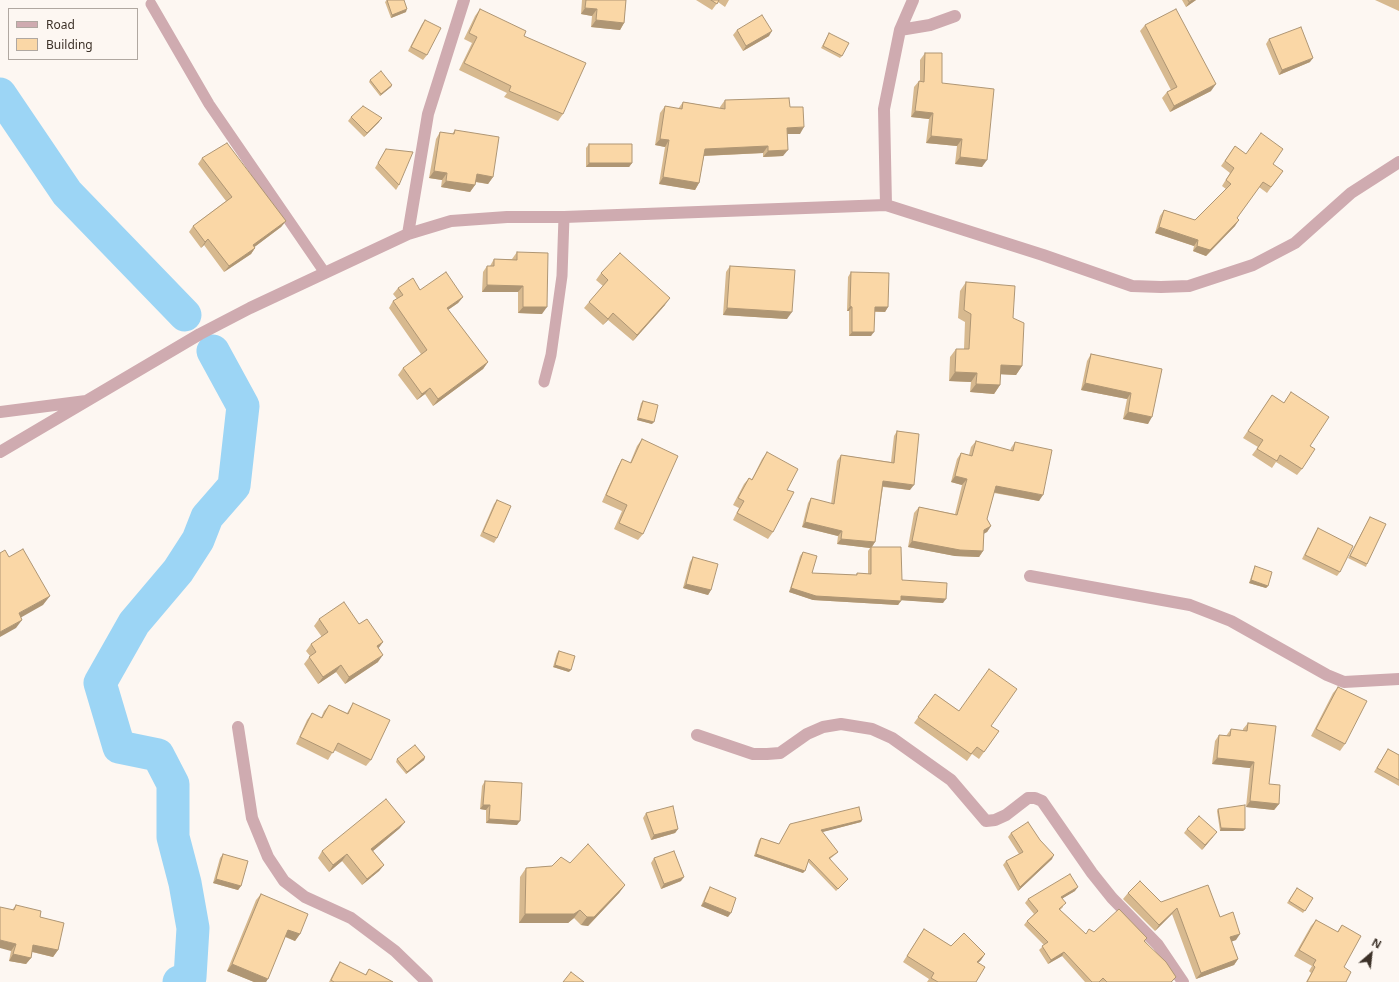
<!DOCTYPE html>
<style>
body{margin:0}
#map{position:relative;width:1399px;height:982px;overflow:hidden;background:#fdf7f2;font-family:"Noto Sans",sans-serif}
canvas{display:block}
.legend{position:absolute;left:8px;top:8px;width:130px;height:52px;box-sizing:border-box;background:#fdf7f2;border:1px solid #b0a8a1;margin:0;padding:5px 7px;list-style:none;font-size:12px;color:#3c3128}
.legend li{display:flex;align-items:center;gap:8px;height:20px}
.legend b{width:20px;border:1px solid #b0a8a1}
.north{position:absolute;left:1351px;top:934px;width:40px;height:40px;-webkit-text-stroke:3px #fdf7f2;paint-order:stroke;rotate:28deg;font-size:11px;font-weight:700;line-height:16px;text-align:center;color:#3c3128}
.north::after{content:'';display:block;margin:auto;width:14px;height:18px;background:#3c3128;clip-path:polygon(50% 0,100% 100%,50% 72%,0 100%)}
</style>
<div id="map">
<canvas width="1399" height="982"></canvas>
<ul class="legend">
<li><b style="height:5px;background:#cfabb0"></b>Road</li>
<li><b style="height:11px;background:#fad7a6"></b>Building</li>
</ul>
<div class="north">N</div>
</div>
<script>
const g = document.querySelector('canvas').getContext('2d');
g.lineJoin = 'round';
const toPath = rows => new Path2D(rows.map(r => 'M' + r).join(''));
function strokePath(path, color, width, dash) { g.strokeStyle = color; g.lineWidth = width; g.lineCap = dash ? 'butt' : 'round'; g.setLineDash(dash || []); g.stroke(path); }
function paint(path, color) { g.fillStyle = color; g.fill(path, 'evenodd'); }
const river = toPath([
 [0,94,67,193,185,315],
 [179,982,190,977,193,928,185,883,173,837,173,784,158,755,119,747,100,683,134,623,178,571,198,540,207,517,234,486,243,406,213,351]
]);
const service = toPath([
 [151,4,209,104,325,273],
 [544,382,551,355,562,276,564,217]
]);
const minor = toPath([
 [900,30,930,25,955,16],
 [886,205,884,109,900,30,913,0],
 [408,234,428,114,464,0],
 [0,412,86,401],
 [0,452,200,334,250,308,408,234,451,221,507,217,564,217,886,205,1043,255,1132,286,1161,287,1189,286,1253,265,1295,243,1351,193,1399,162],
 [1030,576,1190,605,1231,621,1327,675,1344,682,1399,679],
 [238,727,252,818,268,857,284,881,305,897,351,918,395,951,427,982],
 [697,735,753,754,767,754,780,753,807,734,823,727,841,724,872,729,892,738,951,780,986,821,995,820,1006,815,1028,798,1035,798,1042,801,1092,873,1112,898,1158,945,1183,982]
]);
const wall = toPath([
 [387,0,406,12,391,18,385,2],
 [582,0,626,0,624,23,620,30,591,27,592,16,581,14],
 [696,0,729,0,725,7,718,2,712,10],
 [1182,0,1196,0,1186,7],
 [1375,0,1399,0,1399,11],
 [480,9,524,36,563,114,558,121,504,97,507,93,459,70,472,43,464,39,475,16],
 [425,20,427,55,423,60,408,51,422,24],
 [1145,25,1211,91,1170,112,1162,98,1167,92,1171,90,1140,31],
 [737,30,769,36,743,51,733,35],
 [829,33,842,56,840,58,821,48],
 [1269,39,1310,62,1279,75,1266,44],
 [925,53,942,83,982,167,955,164,957,146,926,143,929,119,911,117,914,87,919,81,920,81,920,60],
 [370,80,392,85,391,87,380,96,369,82],
 [725,100,790,107,800,134,787,134,783,156,763,157,763,153,704,156,699,183,695,190,659,184,665,147,655,145,660,113,665,106,678,109,683,102,720,108,720,107],
 [351,117,379,122,364,137,348,121],
 [455,130,493,177,488,184,475,182,475,185,470,192,441,187,442,180,429,178,436,139,440,132,452,134],
 [589,144,632,163,629,167,586,167,586,148],
 [1235,146,1246,154,1273,164,1283,171,1267,193,1259,187,1237,218,1235,226,1206,256,1193,251,1194,246,1155,233,1160,216,1164,210,1195,220,1226,189,1222,186,1230,173,1221,166],
 [386,149,399,185,396,190,375,168],
 [202,158,286,221,281,227,254,247,255,248,251,254,224,272,204,245,201,248,189,232,193,226,226,201,198,164],
 [517,252,542,314,518,313,518,292,482,292,483,272,487,266,490,266,494,259,512,259],
 [730,266,787,319,723,315,726,272],
 [851,272,888,307,885,312,875,312,871,336,849,336,849,311,847,311,848,277],
 [601,273,665,305,633,341,608,320,603,325,584,308,589,302,603,286,596,280],
 [966,282,1013,318,1022,366,1016,375,1000,374,1000,385,994,394,970,392,971,382,949,381,950,357,956,349,964,349,965,322,958,318,960,291],
 [398,288,420,290,463,297,458,303,448,310,488,362,483,369,433,406,425,394,417,400,398,375,403,368,421,354,389,308,393,301,397,299,393,294],
 [1091,354,1162,369,1148,424,1123,419,1127,399,1081,390,1087,361],
 [1291,392,1310,446,1302,469,1297,475,1276,462,1272,468,1252,455,1258,447,1243,438,1272,395,1284,403],
 [643,401,652,424,637,420,641,403],
 [897,431,910,490,883,487,875,542,872,547,902,580,943,603,901,600,898,605,813,600,789,592,800,556,803,552,812,573,856,575,857,573,868,574,868,551,870,548,837,544,838,536,802,527,808,503,811,498,831,504,837,461,841,455,891,462,894,436],
 [642,439,643,534,638,540,614,529,622,511,602,502,618,466,622,459,630,463,637,446],
 [976,441,1010,451,1011,448,1015,442,1039,501,994,493,987,519,991,526,987,532,984,533,983,551,979,557,955,556,908,547,914,513,919,507,955,514,962,485,951,482,957,459,961,453,969,455,971,447],
 [767,452,787,490,773,532,768,539,733,520,739,508,733,505,744,484,749,478,752,479,762,459],
 [497,500,497,538,494,543,480,536,494,504],
 [1370,517,1367,564,1366,567,1348,558],
 [1318,528,1340,572,1337,576,1302,559,1315,533],
 [693,557,711,590,708,595,683,588,690,562],
 [1255,566,1268,586,1266,588,1249,583,1254,568],
 [319,619,359,624,383,642,378,648,378,662,345,684,336,672,318,684,304,664,310,656,306,651,311,644,322,637,314,626],
 [559,651,569,672,553,667,557,653],
 [1338,687,1345,744,1340,751,1311,736,1333,693],
 [935,694,959,711,991,726,999,731,979,759,972,754,967,761,914,723],
 [353,703,371,760,366,766,334,750,328,760,296,744,307,720,312,713,321,718,324,711,329,705,347,713],
 [1248,723,1269,784,1279,804,1274,810,1246,807,1250,768,1212,764,1215,741,1219,735,1226,736,1231,729,1243,731,1243,729],
 [1388,749,1399,755,1399,786,1374,772],
 [425,757,424,760,406,774,396,762,397,759],
 [485,781,517,825,486,823,486,810,480,809,482,786],
 [1218,809,1245,829,1243,831,1220,831,1217,811],
 [646,813,678,829,675,833,651,840,643,818],
 [862,820,861,822,822,832,838,852,836,854,830,859,846,881,836,891,808,862,803,873,754,856,759,840,761,838,779,844,790,824],
 [400,828,373,851,384,865,379,871,362,885,342,861,329,872,318,858,322,851],
 [1187,829,1213,837,1202,850,1184,833],
 [1011,833,1052,859,1018,891,1003,865,1006,861,1019,854,1008,837],
 [223,854,241,886,238,890,213,883,220,858],
 [654,858,681,881,661,889,651,863],
 [570,863,625,885,619,893,588,926,581,925,574,918,568,923,519,923,520,877,526,868,552,866],
 [710,887,728,917,701,906,707,892],
 [1297,888,1313,898,1303,913,1287,903],
 [1075,891,1063,898,1063,907,1060,910,1086,934,1094,932,1145,941,1176,977,1172,982,1085,982,1062,956,1048,964,1039,950,1044,945,1024,925,1027,921,1034,914,1025,903,1028,899],
 [1128,893,1161,902,1220,917,1236,940,1231,941,1238,959,1234,965,1196,979,1172,914,1155,931,1123,899],
 [261,894,300,934,295,941,285,937,266,982,254,982,227,971,256,900],
 [16,905,40,917,58,950,53,957,32,952,31,958,26,964,9,961,11,951,12,910],
 [1316,920,1337,932,1342,925,1344,967,1346,982,1306,982,1311,973,1309,971,1312,966,1294,956,1311,926],
 [924,929,951,946,985,954,981,960,978,963,976,982,927,982,929,979,903,962],
 [340,962,365,975,369,969,393,982,329,982,336,968]
]);
const shadedWall = toPath([
 [1193,0,1196,0,1186,7,1189,2],
 [585,8,597,9,592,16,581,14],
 [407,9,406,12,391,18,392,15],
 [596,20,624,23,620,30,591,27],
 [772,31,769,36,743,51,746,46],
 [1313,58,1310,62,1279,75,1282,70],
 [1216,84,1211,91,1170,112,1174,106],
 [392,85,391,87,380,96,381,94],
 [915,111,933,113,929,119,911,117],
 [382,118,379,122,364,137,367,133],
 [804,127,800,134,782,134,787,128],
 [931,136,962,139,957,146,926,143],
 [660,139,669,140,665,147,655,145],
 [768,146,763,153,700,156,705,149],
 [788,150,783,156,763,157,768,151],
 [960,157,987,160,982,167,955,164],
 [589,163,632,163,629,167,586,167],
 [434,171,447,173,442,180,429,178],
 [477,174,493,177,488,184,472,181],
 [663,177,699,183,695,190,659,184],
 [446,181,475,185,470,192,441,187],
 [1239,220,1235,226,1206,256,1193,251,1197,246],
 [286,221,281,227,248,252,253,245],
 [1159,227,1198,240,1194,246,1155,233],
 [208,239,204,245,201,248,205,242],
 [255,248,251,254,224,272,229,266],
 [487,285,523,286,518,292,482,292],
 [463,297,458,303,442,314,447,308],
 [670,298,665,305,633,341,637,335],
 [850,306,852,307,849,311,847,311],
 [523,307,547,307,542,314,518,313],
 [875,307,888,307,885,312,871,311],
 [727,308,792,312,787,319,723,315],
 [613,313,608,320,603,325],
 [852,332,874,332,871,336,849,336],
 [488,362,483,369,433,406,438,399],
 [1001,365,1022,366,1016,375,995,374],
 [955,372,977,373,971,382,949,381],
 [1085,383,1131,393,1127,399,1081,390],
 [976,384,1000,385,994,394,970,392],
 [430,388,425,394,417,400,422,394],
 [1128,412,1152,417,1148,424,1123,419],
 [638,418,654,422,652,424,637,420],
 [955,476,967,479,962,485,951,482],
 [883,481,914,485,910,490,880,486],
 [996,486,1043,495,1039,501,992,492],
 [805,522,842,531,838,536,802,527],
 [991,526,987,532,980,536,984,530],
 [841,539,875,542,871,548,871,547,870,548,837,544],
 [912,541,983,551,979,557,955,556,908,547],
 [1251,580,1268,586,1266,588,1249,583],
 [686,584,711,590,708,595,683,588],
 [791,588,901,601,898,605,813,600,789,592],
 [50,596,43,605,13,622,19,613],
 [901,596,946,599,943,603,898,600],
 [22,620,16,628,0,637,0,632],
 [383,642,378,649,377,646],
 [383,655,378,662,345,684,349,677],
 [341,665,336,672,318,684,323,677],
 [555,665,571,670,569,672,553,667],
 [425,757,424,760,406,774,407,772],
 [1217,758,1254,762,1250,768,1212,764],
 [1250,801,1279,804,1274,810,1246,807],
 [483,805,490,805,486,810,480,809],
 [489,819,520,821,517,825,486,823],
 [862,820,861,822,819,833,821,830],
 [405,822,400,828,367,856,371,849],
 [1221,828,1245,829,1243,831,1220,831],
 [678,829,675,833,651,840,654,835],
 [1217,832,1213,837,1202,850,1205,845],
 [347,854,342,861,329,872,333,865],
 [756,854,805,871,803,873,754,856],
 [1054,855,1052,859,1018,891,1020,887],
 [384,865,379,871,362,885,367,879],
 [684,877,681,881,661,889,664,884],
 [216,879,241,886,238,890,213,883],
 [625,885,619,893,588,926,581,925,587,917],
 [1078,887,1075,891,1058,901,1061,897],
 [704,902,731,913,728,917,701,906],
 [1177,908,1172,914,1155,931,1159,925],
 [580,910,574,918,568,923,519,923,525,914],
 [288,930,300,934,295,941,284,936],
 [1240,934,1236,940,1225,944,1230,937],
 [0,940,16,944,11,951,0,948],
 [33,945,58,950,53,957,29,951],
 [1064,952,1062,956,1048,964,1051,960],
 [13,954,31,958,26,964,9,961],
 [985,954,981,960,973,968,977,962],
 [1238,959,1234,965,1196,979,1201,973],
 [232,964,268,979,266,982,254,982,227,971]
]);
const building = toPath([
 [387,0,404,0,407,9,392,15,387,0],
 [586,0,626,0,624,23,596,20,597,9,585,8,586,0],
 [711,0,719,0,717,4,711,0],
 [1188,0,1193,0,1189,2,1188,0],
 [480,9,526,31,524,36,586,63,563,114,509,91,511,86,464,63,477,37,469,33,480,9],
 [1176,9,1216,84,1174,106,1167,92,1177,87,1145,25,1176,9],
 [762,15,772,31,746,46,737,30,762,15],
 [425,20,441,28,427,55,411,47,425,20],
 [1301,27,1313,58,1282,70,1269,39,1301,27],
 [829,33,849,43,842,56,823,46,829,33],
 [925,53,942,53,942,83,994,89,987,160,960,157,962,139,931,136,933,113,915,111,919,81,924,82,925,53],
 [381,71,392,85,381,94,370,80,381,71],
 [789,98,790,107,803,107,804,127,787,128,788,150,768,151,768,146,705,149,699,183,663,177,669,140,660,139,665,106,682,109,683,102,725,109,725,100,789,98],
 [363,106,382,118,367,133,351,117,363,106],
 [455,130,499,137,493,177,477,174,475,185,446,181,447,173,434,171,440,132,454,134,455,130],
 [1261,133,1283,149,1273,164,1283,171,1271,187,1263,182,1237,218,1239,220,1210,250,1197,246,1198,240,1159,227,1164,210,1195,220,1231,184,1226,180,1234,168,1225,161,1235,146,1246,154,1261,133],
 [227,143,286,221,253,245,255,248,229,266,208,239,205,242,193,226,232,197,202,158,227,143],
 [589,144,632,144,632,163,589,163,589,144],
 [386,149,413,152,399,185,378,163,386,149],
 [517,252,548,253,547,307,523,307,523,286,487,285,487,266,494,266,494,259,517,260,517,252],
 [620,253,670,298,637,335,613,313,608,319,589,302,608,280,601,273,620,253],
 [730,266,795,270,792,312,727,308,730,266],
 [446,272,463,297,447,308,488,362,438,399,430,388,422,394,403,368,427,350,393,301,403,295,398,288,413,278,420,290,446,272],
 [851,272,889,273,888,307,875,307,874,332,852,332,852,307,850,306,851,272],
 [966,282,1015,286,1013,318,1024,323,1022,366,1001,365,1000,385,976,384,977,373,955,372,956,349,969,349,971,314,964,310,966,282],
 [1091,354,1162,369,1152,417,1128,412,1131,393,1085,383,1091,354],
 [1291,392,1329,417,1310,446,1315,449,1302,469,1280,455,1277,461,1257,449,1263,440,1248,431,1272,395,1284,403,1291,392],
 [643,401,658,405,654,422,638,418,643,401],
 [897,431,919,434,914,485,883,481,875,542,841,539,842,531,805,522,811,498,834,504,841,455,894,463,897,431],
 [642,439,678,456,643,534,619,523,627,505,606,495,622,459,631,463,642,439],
 [976,441,1013,451,1015,442,1052,450,1043,495,996,486,987,519,991,526,984,530,983,551,960,550,912,541,919,507,957,515,967,479,955,476,961,453,972,456,976,441],
 [767,452,798,469,787,490,794,492,773,532,737,513,744,501,738,498,749,478,752,480,767,452],
 [497,500,511,506,497,538,483,532,497,500],
 [1370,517,1386,524,1367,564,1350,556,1370,517],
 [1318,528,1353,546,1340,572,1305,555,1318,528],
 [871,547,901,547,902,580,947,583,946,599,901,596,901,601,816,596,791,588,803,552,817,556,812,573,857,575,857,573,871,574,871,547],
 [23,549,50,596,19,613,22,620,0,632,0,553,5,550,9,557,23,549],
 [693,557,718,564,711,590,686,584,693,557],
 [1255,566,1272,572,1268,586,1251,580,1255,566],
 [344,602,359,624,367,619,383,642,377,646,383,655,349,677,341,665,323,677,309,657,316,652,311,644,328,632,319,619,344,602],
 [559,651,575,656,571,670,555,665,559,651],
 [989,669,1017,689,991,726,999,731,984,752,977,747,971,754,918,717,935,694,959,711,989,669],
 [1338,687,1367,701,1345,744,1316,729,1338,687],
 [353,703,390,720,371,760,338,743,333,753,300,737,312,713,322,718,329,705,348,714,353,703],
 [1248,723,1276,726,1269,784,1280,785,1279,804,1250,801,1254,762,1217,758,1219,735,1230,736,1231,729,1247,731,1248,723],
 [415,745,425,757,407,772,397,759,415,745],
 [1388,749,1399,755,1399,780,1377,768,1388,749],
 [485,781,522,783,520,821,489,819,490,805,483,805,485,781],
 [386,799,405,822,371,849,384,865,367,879,347,854,333,865,322,851,386,799],
 [1245,805,1245,829,1221,828,1218,809,1245,805],
 [673,806,678,829,654,835,646,813,673,806],
 [859,807,862,820,821,830,838,852,829,858,848,879,838,889,809,859,805,871,756,854,761,838,779,844,790,824,859,807],
 [1199,816,1217,832,1205,845,1187,829,1199,816],
 [1028,822,1040,840,1054,855,1020,887,1006,861,1023,852,1011,833,1028,822],
 [588,844,625,885,594,917,587,917,580,910,574,914,525,914,526,868,552,866,561,857,570,863,588,844],
 [674,851,684,877,664,884,654,858,674,851],
 [223,854,248,861,241,886,216,879,223,854],
 [1070,874,1078,887,1061,897,1066,903,1059,909,1086,934,1089,929,1094,932,1119,909,1147,938,1144,941,1166,962,1176,977,1171,982,1107,982,1103,978,1099,982,1092,982,1064,952,1051,960,1042,946,1048,942,1027,921,1038,911,1028,899,1070,874],
 [1140,881,1161,902,1208,885,1220,917,1233,912,1240,934,1230,937,1238,959,1201,973,1177,908,1159,925,1128,893,1140,881],
 [710,887,736,898,731,913,704,902,710,887],
 [1297,888,1313,898,1305,911,1289,901,1297,888],
 [261,894,308,914,300,934,288,930,268,979,232,964,261,894],
 [16,905,41,911,40,917,64,923,58,950,33,945,31,958,13,954,16,944,0,940,0,907,14,910,16,905],
 [1316,920,1338,932,1342,925,1361,936,1344,967,1351,972,1346,982,1307,982,1315,967,1313,965,1316,960,1299,950,1316,920],
 [924,929,951,946,964,933,985,954,977,962,985,967,976,982,938,982,931,978,934,973,907,956,924,929],
 [340,962,366,975,369,969,393,982,334,982,331,980,340,962],
 [571,972,584,982,563,982,571,972]
]);
strokePath(river, '#9cd5f5', 33);
strokePath(service, '#cfabb0', 11);
strokePath(minor, '#cfabb0', 12);
paint(wall, '#d7b98f');
paint(shadedWall, '#af9674');
paint(building, '#fad7a6');
strokePath(building, '#af9674', 1);
</script>
